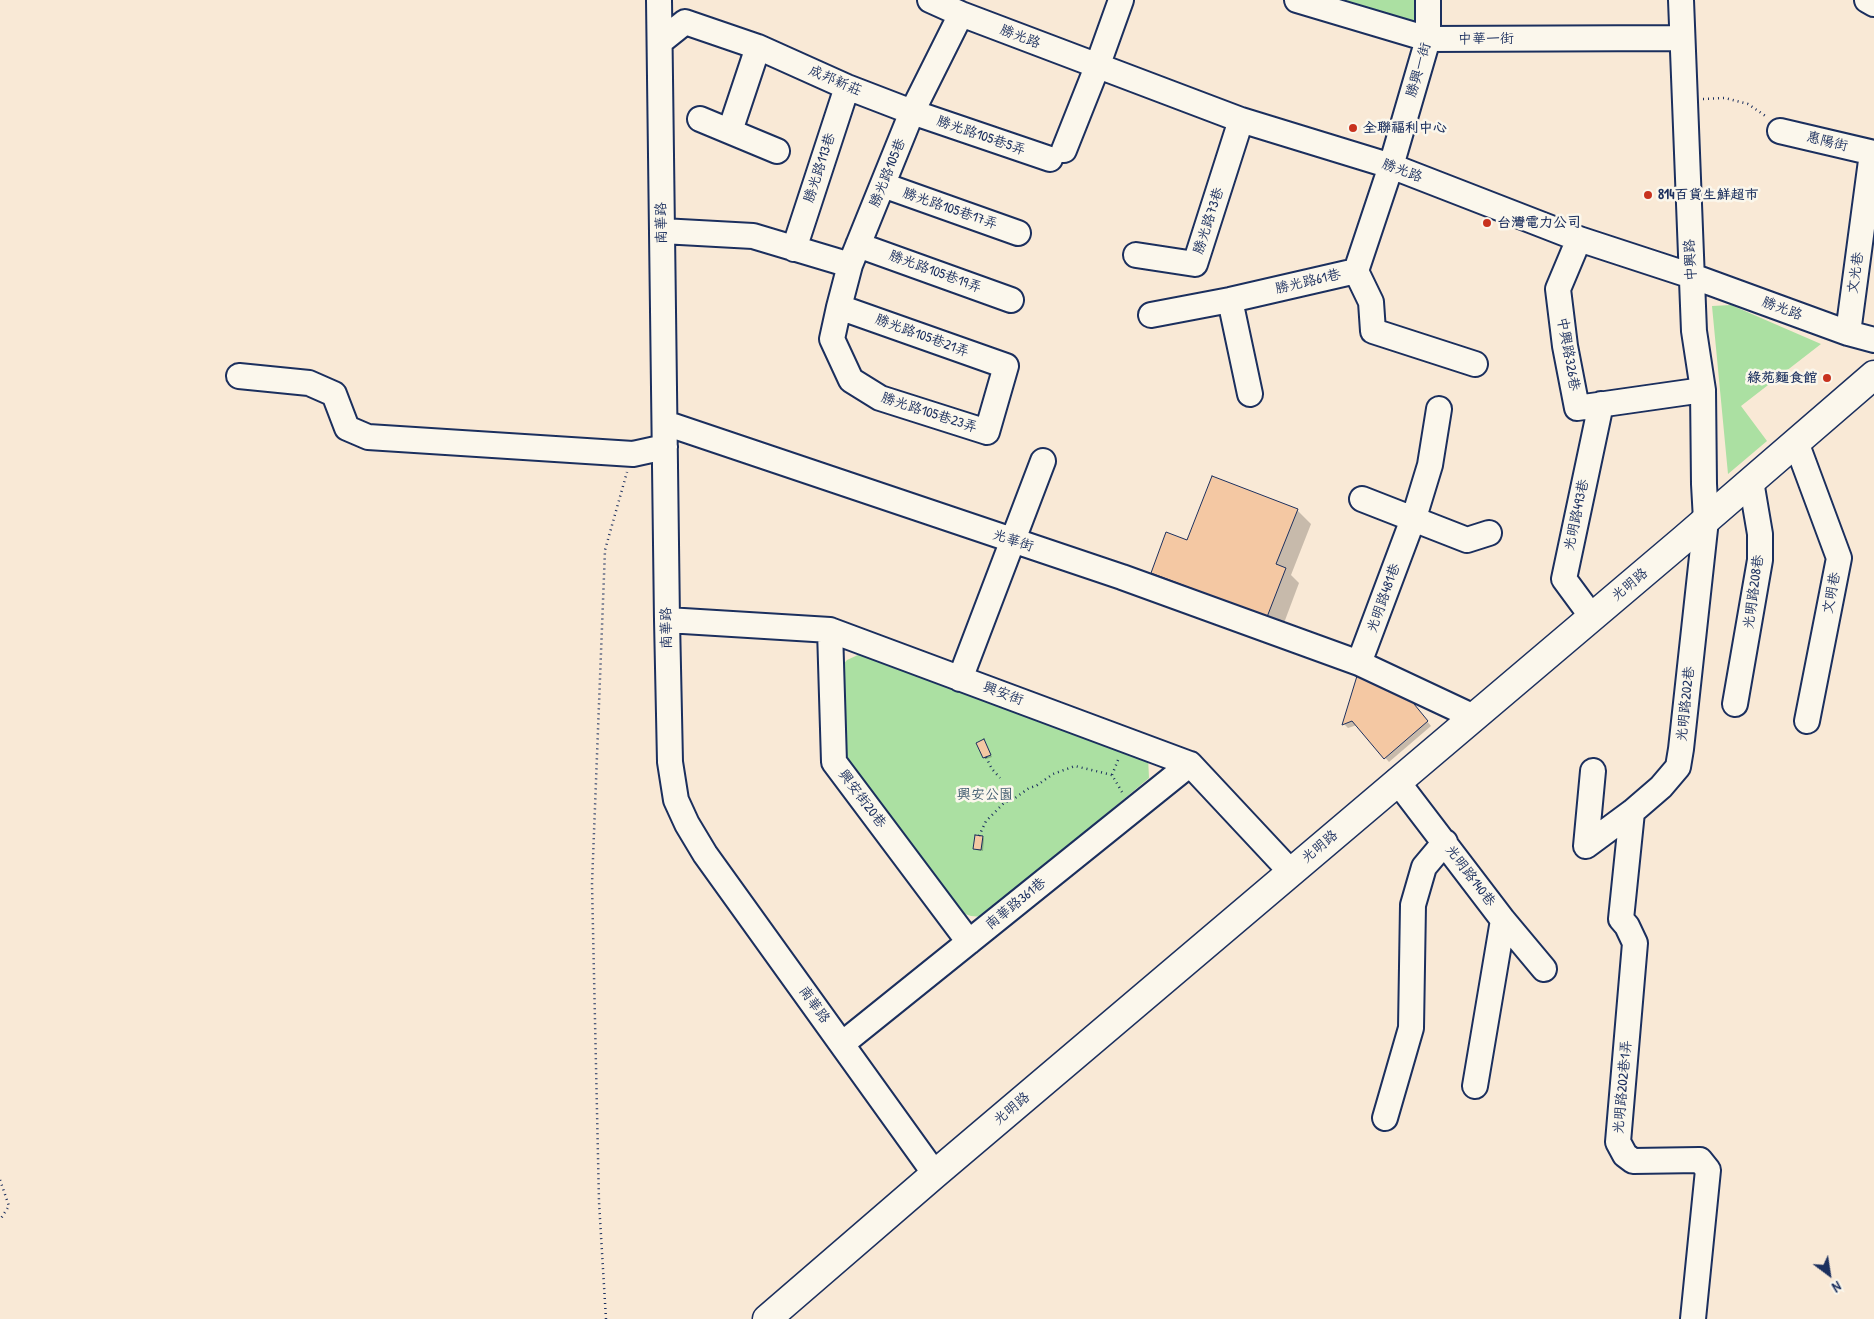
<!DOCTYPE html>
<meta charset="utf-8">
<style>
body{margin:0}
#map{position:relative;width:1874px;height:1319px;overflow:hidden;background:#f9e9d6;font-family:"Patrick Hand",sans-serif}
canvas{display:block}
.north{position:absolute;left:1804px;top:1249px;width:50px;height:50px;-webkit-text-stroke:4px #fbf7ec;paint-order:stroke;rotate:149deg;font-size:14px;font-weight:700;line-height:20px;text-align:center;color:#1b2f5e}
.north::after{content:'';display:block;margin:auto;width:18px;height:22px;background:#1b2f5e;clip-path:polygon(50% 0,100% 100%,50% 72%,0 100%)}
</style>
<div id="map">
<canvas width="1874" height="1319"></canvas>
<div class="north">N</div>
</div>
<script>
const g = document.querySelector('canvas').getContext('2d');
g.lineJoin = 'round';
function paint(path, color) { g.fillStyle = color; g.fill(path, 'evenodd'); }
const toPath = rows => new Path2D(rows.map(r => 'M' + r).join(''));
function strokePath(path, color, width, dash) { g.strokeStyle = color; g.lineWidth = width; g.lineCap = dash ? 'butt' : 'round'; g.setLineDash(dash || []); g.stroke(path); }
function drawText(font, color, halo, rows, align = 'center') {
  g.font = font + ' "Patrick Hand","LXGW WenKai TC",sans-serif'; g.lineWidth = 5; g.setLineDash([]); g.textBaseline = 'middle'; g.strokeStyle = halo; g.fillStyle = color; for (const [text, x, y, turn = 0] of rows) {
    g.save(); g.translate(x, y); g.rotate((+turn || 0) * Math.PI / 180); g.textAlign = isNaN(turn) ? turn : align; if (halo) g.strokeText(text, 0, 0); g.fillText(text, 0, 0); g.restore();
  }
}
const green = toPath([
 [1316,0,1422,0,1423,33],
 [1731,305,1821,344,1741,406,1767,441,1728,474,1712,306],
 [860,654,884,661,1148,757,1149,778,983,917,971,916,959,912,846,760,843,746,840,668,847,660]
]);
const shadow = toPath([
 [1297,510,1311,524,1291,575,1299,583,1281,631,1166,587,1152,573,1188,542],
 [1358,678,1409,699,1431,726,1389,762,1357,725,1348,728,1344,724],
 [984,740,992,757,986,759,984,758],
 [983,837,984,839,983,851,976,850,975,848]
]);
const building = toPath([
 [1212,476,1298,509,1276,564,1286,568,1267,617,1151,573,1166,532,1187,540,1212,476],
 [1357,676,1405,693,1428,721,1384,759,1352,721,1342,725,1357,676],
 [984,739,991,755,983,758,976,743,984,739],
 [975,835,983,836,981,850,973,849,975,835]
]);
const path = toPath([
 [1703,99,1725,98,1748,104,1767,117],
 [986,757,992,769,1000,778],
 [1118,760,1112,775,1122,792],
 [979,836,986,821,1005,802,1011,801,1029,788,1036,786,1053,774,1075,766,1112,775],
 [0,1180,9,1206,0,1220],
 [606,1319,599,1202,592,884,605,550,627,472]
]);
const minor = toPath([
 [659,0,667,620,670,762,676,800,687,824,705,854,935,1174],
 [930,0,961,14,1241,120,1391,166,1579,239,1692,276,1848,333,1874,340],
 [1297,0,1428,39,1681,38],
 [1867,0,1874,4],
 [660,42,685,22,758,47,847,87,912,112,1050,159],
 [700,119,777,151],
 [730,131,758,47],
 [1780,131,1874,153],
 [1064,150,1097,67,1121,0],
 [883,185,1018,233],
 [662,231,753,236,850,265],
 [1579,239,1558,289,1565,346,1577,408,1703,390],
 [858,245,1011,300],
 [794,249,847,87],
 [1136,255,1195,264,1241,120],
 [1356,271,1371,302,1373,331,1475,364],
 [1230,300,1250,394],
 [839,307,1006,366,987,432,880,398,851,380,832,339,839,307,850,265,912,112,961,14],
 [1151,315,1230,300,1356,271,1391,166,1428,39,1428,0],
 [1848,333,1872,153],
 [239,376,309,383,334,394,347,428,368,437,633,454,665,447],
 [665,423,1122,577,1359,663,1474,717],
 [1796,442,1839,558,1807,721],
 [1362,499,1467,540,1489,533],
 [1592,617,1564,579,1601,404],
 [667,620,830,630,1190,764,1291,872],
 [830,630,834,762,969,942],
 [1359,663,1416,511,1430,465,1439,409],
 [960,679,1043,461],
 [1735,704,1760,560,1760,534,1751,481],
 [1397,781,1503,920,1544,969],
 [1632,812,1621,919,1627,926,1635,943,1618,1142,1625,1155,1633,1161,1700,1160,1708,1170,1693,1319],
 [1586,846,1632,812,1661,787,1678,767,1681,749,1706,520,1704,484,1703,390,1694,331,1681,0],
 [1586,846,1593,771],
 [842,1044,1190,764],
 [1475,1086,1503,920],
 [1385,1118,1411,1028,1413,905,1424,867,1445,842]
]);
const major = toPath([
 [767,1319,935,1174,1683,540,1874,375]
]);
const markers = [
 [1353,128,5,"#c8321e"],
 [1648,195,5,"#c8321e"],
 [1487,223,5,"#c8321e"],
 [1827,378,5,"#c8321e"]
];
const streetNames = [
 ["勝光路",1020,37,21],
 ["中華一街",1486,39],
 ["勝興一街",1419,70,-74],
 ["成邦新莊",835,81,23],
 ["勝光路105巷5弄",981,136,19],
 ["惠陽街",1827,142,14],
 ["勝光路113巷",820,168,-72],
 ["勝光路",1402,171,20],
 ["勝光路105巷",888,173,-68],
 ["勝光路105巷17弄",950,209,19],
 ["勝光路73巷",1209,221,-72],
 ["南華路",662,223,-91],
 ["中興路",1691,260,-93],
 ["勝光路105巷19弄",935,272,20],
 ["文光巷",1856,273,-82],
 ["勝光路61巷",1308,282,-13],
 ["勝光路",1782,309,20],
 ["勝光路105巷21弄",922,336,20],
 ["中興路326巷",1568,354,80],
 ["勝光路105巷23弄",929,413,18],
 ["光明路493巷",1577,515,-78],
 ["光華街",1013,541,18],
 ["光明路",1630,585,-40],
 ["光明路208巷",1754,592,-82],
 ["文明巷",1832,593,-79],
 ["光明路481巷",1384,598,-70],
 ["南華路",667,628,-91],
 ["興安街",1003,694,20],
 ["光明路202巷",1686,704,-84],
 ["興安街20巷",862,799,53],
 ["光明路",1320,847,-40],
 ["光明路140巷",1470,876,53],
 ["南華路361巷",1016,904,-39],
 ["南華路",814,1005,54],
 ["光明路202巷1弄",1623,1087,-85],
 ["光明路",1012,1109,-40]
];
const poiNames = [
 ["全聯福利中心",1363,128],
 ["814百貨生鮮超市",1658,195],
 ["台灣電力公司",1497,223],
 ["綠苑麵食館",1817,378,"right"]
];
const parkNames = [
 ["興安公園",985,795]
];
paint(green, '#abe0a2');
paint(shadow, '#0003');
paint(building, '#f4c8a3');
strokePath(building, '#1b2f5e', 1);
strokePath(minor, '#1b2f5e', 28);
strokePath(major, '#1b2f5e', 31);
strokePath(path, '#1b2f5e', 2.5, [1, 4]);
strokePath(minor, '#fbf7ec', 24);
strokePath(major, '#fbf7ec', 28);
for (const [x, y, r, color] of markers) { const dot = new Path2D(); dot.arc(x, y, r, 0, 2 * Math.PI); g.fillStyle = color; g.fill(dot); strokePath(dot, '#fbf7ec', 2); }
drawText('14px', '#1b2f5e', '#fbf7ec', streetNames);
drawText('bold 14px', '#1b2f5e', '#fbf7ec', poiNames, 'left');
drawText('14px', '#3f5b6f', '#fbf7ec', parkNames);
</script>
